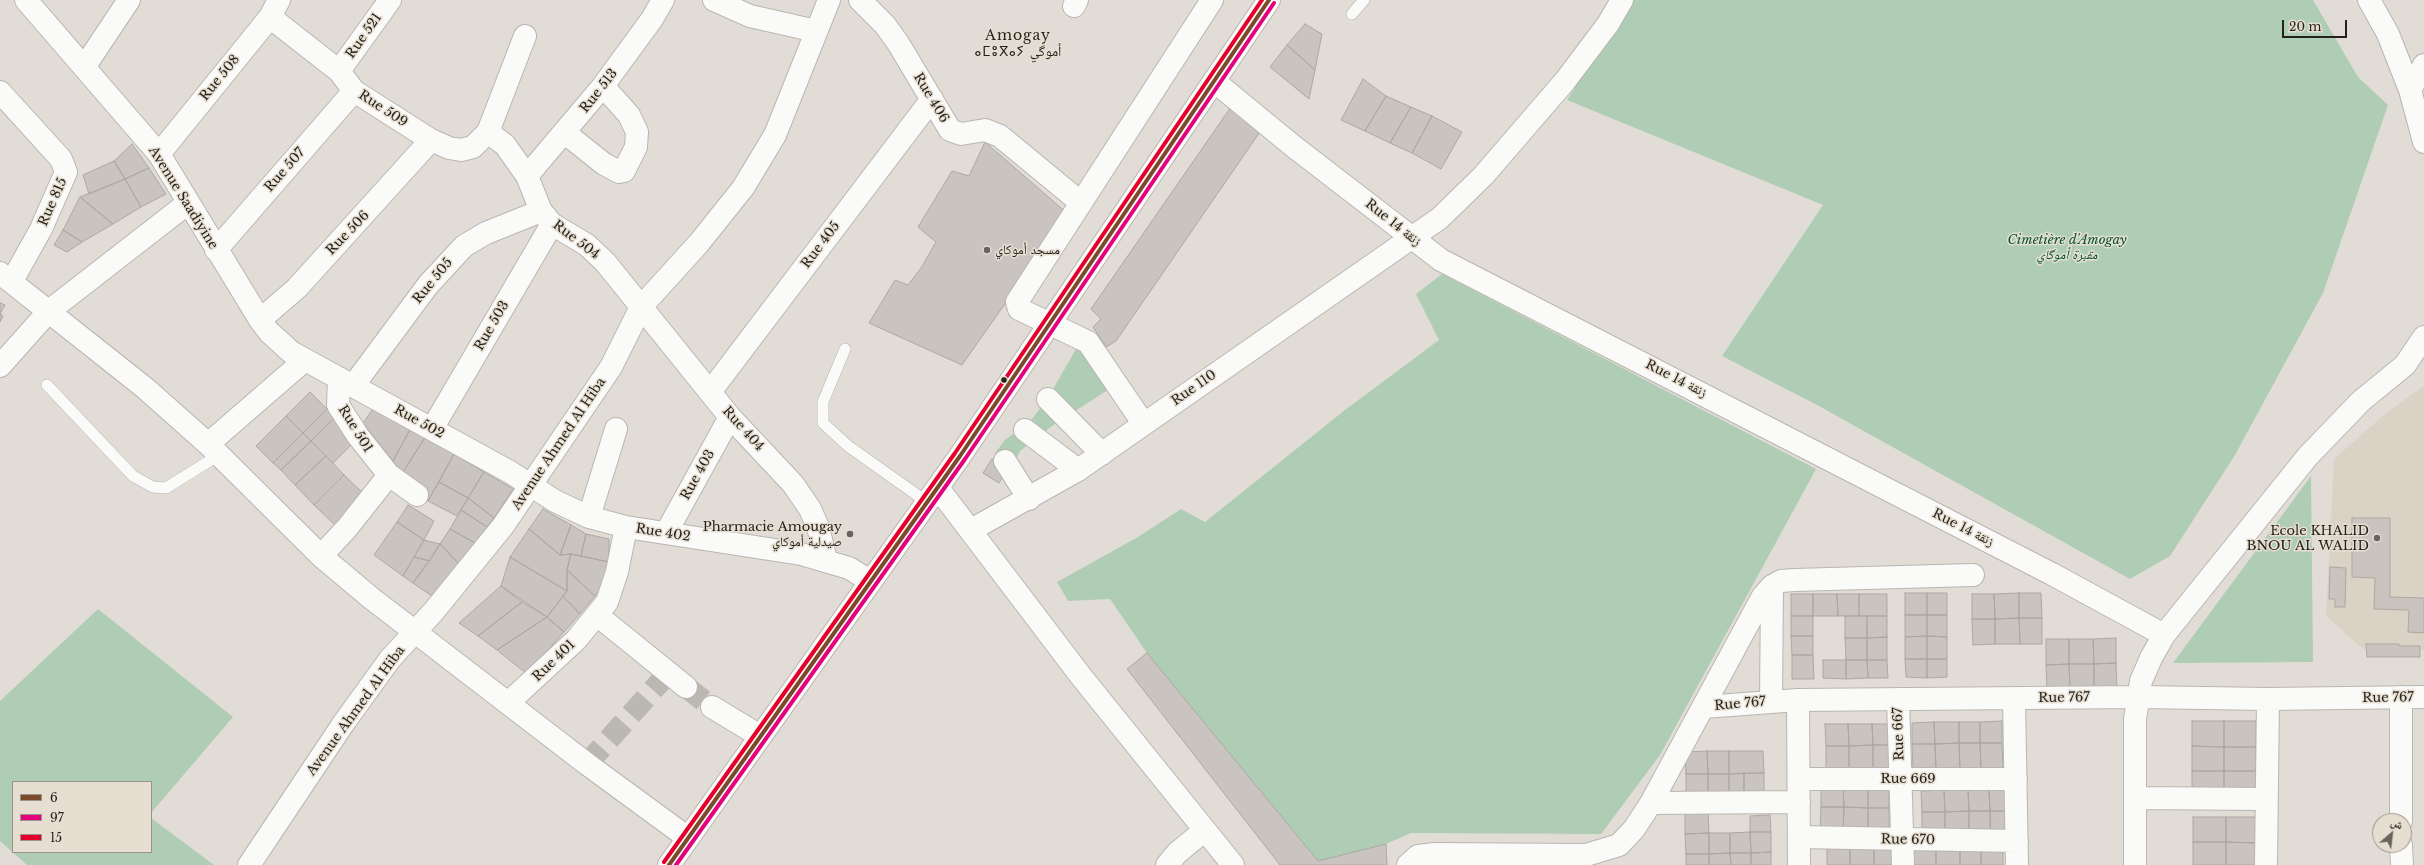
<!DOCTYPE html>
<meta charset="utf-8">
<style>
body{margin:0}
#map{position:relative;width:2424px;height:865px;overflow:hidden;background:#e1ddd6;font-family:"Libre Baskerville","Noto Naskh Arabic",serif}
canvas{display:block}
.legend{position:absolute;left:12px;top:781px;width:140px;height:72px;box-sizing:border-box;background:#e6ded1;border:1px solid #999389;margin:0;padding:5px 7px;list-style:none;font-size:12px;color:#25221d}
.legend li{display:flex;align-items:center;gap:8px;height:20px}
.legend b{width:20px;border:1px solid #999389}
.north{position:absolute;left:2372px;top:813px;width:40px;height:40px;box-sizing:border-box;background:#e6ded1;border:1px solid #999389;border-radius:50%;rotate:28deg;font-size:11px;font-weight:700;line-height:16px;text-align:center;color:#25221d}
.north::after{content:'';display:block;margin:auto;width:14px;height:18px;background:#67635e;clip-path:polygon(50% 0,100% 100%,50% 72%,0 100%)}
.scale{position:absolute;left:2282px;top:20px;width:65px;height:18px;box-sizing:border-box;border:2px solid #25221d;border-top:0;padding-left:5px;font-size:12px;line-height:14px;white-space:nowrap;color:#25221d;-webkit-text-stroke:3px #e6ded1;paint-order:stroke}
</style>
<div id="map">
<canvas width="2424" height="865"></canvas>
<ul class="legend">
<li><b style="height:5px;background:#7a4b2a"></b>6</li>
<li><b style="height:5px;background:#e5007d"></b>97</li>
<li><b style="height:5px;background:#e4002b"></b>15</li>
</ul>
<div class="north">ش</div>
<div class="scale">20 m</div>
</div>
<script>
const g = document.querySelector('canvas').getContext('2d');
g.lineJoin = 'round';
function paint(path, color) { g.fillStyle = color; g.fill(path, 'evenodd'); }
const toPath = rows => new Path2D(rows.map(r => 'M' + r).join(''));
function strokePath(path, color, width, dash) { g.strokeStyle = color; g.lineWidth = width; g.lineCap = dash ? 'butt' : 'round'; g.setLineDash(dash || []); g.stroke(path); }
function drawText(font, color, halo, rows, align = 'center') {
  g.font = font + ' "Libre Baskerville","Noto Naskh Arabic","Noto Sans Tifinagh",serif'; g.lineWidth = 3; g.setLineDash([]); g.textBaseline = 'middle'; g.strokeStyle = halo; g.fillStyle = color; for (const [text, x, y, turn = 0] of rows) {
    g.save(); g.translate(x, y); g.rotate((+turn || 0) * Math.PI / 180); g.textAlign = isNaN(turn) ? turn : align; if (halo) g.strokeText(text, 0, 0); g.fillText(text, 0, 0); g.restore();
  }
}
const built = toPath([
 [2424,386,2424,650,2363,649,2326,616,2334,459,2386,413]
]);
const green = toPath([
 [1631,0,2313,0,2358,77,2388,105,2323,293,2235,455,2170,556,2130,579,1817,405,1722,356,1823,205,1567,100],
 [1442,274,1816,469,1660,755,1601,834,1411,833,1386,844,1318,861,1147,653,1110,599,1068,601,1057,582,1138,537,1181,509,1205,522,1345,410,1439,340,1416,294],
 [1079,344,1114,386,1072,413,1049,396],
 [1044,403,1064,417,1039,436,1026,427],
 [1021,433,1032,442,1020,451,1014,464,995,453,1005,440,1013,434],
 [2311,476,2313,662,2173,663],
 [98,609,233,717,151,813,151,782,13,782,13,852,151,852,151,818,214,865,27,865,0,841,0,701]
]);
const building = toPath([
 [1305,24,1322,34,1315,70,1287,45,1305,24],
 [1287,45,1315,70,1309,99,1270,67,1287,45],
 [1363,79,1386,96,1365,131,1341,120,1363,79],
 [1386,96,1411,107,1390,143,1365,131,1386,96],
 [1233,104,1264,126,1116,341,1106,347,1093,327,1101,319,1091,309,1233,104],
 [1411,107,1432,116,1412,153,1390,143,1411,107],
 [1432,116,1462,132,1441,169,1412,153,1432,116],
 [985,142,1068,214,962,365,869,323,895,280,908,285,921,268,936,242,918,227,952,171,969,176,985,142],
 [132,144,149,168,125,179,114,161,132,144],
 [114,161,125,179,89,194,83,175,114,161],
 [149,168,166,194,141,207,125,179,149,168],
 [125,179,141,207,113,224,80,197,125,179],
 [80,197,113,224,82,242,63,230,80,197],
 [63,230,82,242,67,252,54,245,63,230],
 [0,303,5,305,0,314,3,316,0,322,0,303],
 [310,392,327,409,303,433,286,416,310,392],
 [375,406,412,426,393,461,363,423,375,406],
 [327,409,335,417,311,441,303,433,327,409],
 [286,416,303,433,273,463,256,446,286,416],
 [335,417,357,439,333,463,311,441,335,417],
 [412,426,426,436,401,475,393,461,412,426],
 [303,433,311,441,281,470,273,463,303,433],
 [426,436,454,454,428,501,401,475,426,436],
 [311,441,326,456,295,485,281,470,311,441],
 [454,454,484,472,468,498,439,482,454,454],
 [326,456,344,475,314,505,295,485,326,456],
 [992,459,1008,468,999,483,983,473,992,459],
 [484,472,513,489,494,518,468,498,484,472],
 [344,475,366,496,336,526,314,505,344,475],
 [439,482,468,498,457,516,428,501,439,482],
 [468,498,494,518,487,527,461,510,468,498],
 [408,505,434,521,424,540,397,522,408,505],
 [543,509,571,525,560,555,529,529,543,509],
 [461,510,487,527,475,543,450,529,461,510],
 [2352,518,2390,518,2390,597,2424,598,2424,633,2408,632,2409,610,2374,609,2375,578,2352,577,2352,518],
 [397,522,424,540,403,576,374,555,397,522],
 [571,525,586,534,581,556,571,554,560,555,571,525],
 [450,529,475,543,459,564,440,544,450,529],
 [529,529,560,555,571,554,567,570,567,591,510,557,529,529],
 [586,534,609,539,609,562,581,556,586,534],
 [424,540,440,544,430,561,414,557,424,540],
 [440,544,459,564,432,596,413,583,440,544],
 [571,554,609,562,605,583,595,596,567,570,571,554],
 [414,557,430,561,413,583,403,576,414,557],
 [510,557,567,591,547,617,501,586,510,557],
 [2330,567,2346,568,2345,607,2335,607,2335,599,2329,599,2330,567],
 [567,570,595,596,580,614,563,596,567,591,567,570],
 [501,586,522,602,478,636,459,623,501,586],
 [1905,593,1927,593,1927,615,1905,615,1905,593],
 [1927,593,1947,593,1947,615,1927,615,1927,593],
 [2019,593,2041,593,2042,618,2019,618,2019,593],
 [2019,593,2019,618,1995,619,1994,594,2019,593],
 [1791,594,1813,594,1813,616,1791,616,1791,594],
 [1813,594,1837,594,1838,616,1813,616,1813,594],
 [1837,594,1859,594,1859,616,1838,616,1837,594],
 [1859,594,1887,594,1887,616,1859,616,1859,594],
 [1972,594,1994,594,1995,619,1972,619,1972,594],
 [563,596,580,614,564,632,547,617,563,596],
 [522,602,547,617,497,650,478,636,522,602],
 [1905,615,1927,615,1927,636,1905,637,1905,615],
 [1927,615,1947,615,1947,637,1927,636,1927,615],
 [1791,616,1813,616,1813,636,1791,636,1791,616],
 [1845,616,1867,616,1867,638,1845,638,1845,616],
 [1867,616,1887,616,1887,637,1867,638,1867,616],
 [547,617,564,632,527,674,497,650,547,617],
 [2019,618,2020,644,1995,644,1995,619,2019,618],
 [2019,618,2042,618,2042,644,2020,644,2019,618],
 [1972,619,1995,619,1995,644,1973,645,1972,619],
 [1791,636,1813,636,1813,655,1792,655,1791,636],
 [1927,636,1927,659,1905,659,1905,637,1927,636],
 [1927,636,1947,637,1947,659,1927,659,1927,636],
 [1887,637,1887,660,1867,660,1867,638,1887,637],
 [1845,638,1867,638,1867,660,1846,660,1845,638],
 [2116,638,2116,663,2094,664,2093,639,2116,638],
 [2046,639,2069,639,2069,664,2046,665,2046,639],
 [2069,639,2093,639,2094,664,2069,664,2069,639],
 [2366,644,2399,644,2399,646,2420,646,2420,657,2367,657,2366,644],
 [1147,653,1318,861,1386,844,1387,865,1280,865,1127,669,1147,653],
 [1792,655,1813,655,1814,679,1792,679,1792,655],
 [1905,659,1927,659,1927,678,1906,677,1905,659],
 [1927,659,1947,659,1947,677,1927,678,1927,659],
 [1823,660,1846,660,1846,679,1823,678,1823,660],
 [1846,660,1867,660,1868,678,1846,679,1846,660],
 [1867,660,1887,660,1888,678,1868,678,1867,660],
 [2116,663,2117,689,2094,689,2094,664,2116,663],
 [2069,664,2094,664,2094,689,2070,690,2069,664],
 [2069,664,2070,690,2047,690,2046,665,2069,664],
 [2002,721,2002,743,1980,743,1980,722,2002,721],
 [2192,721,2224,721,2224,747,2192,746,2192,721],
 [2224,721,2256,721,2256,747,2224,747,2224,721],
 [1934,722,1935,744,1912,744,1912,723,1934,722],
 [1934,722,1959,722,1959,743,1935,744,1934,722],
 [1959,722,1980,722,1980,743,1959,743,1959,722],
 [1825,724,1848,724,1849,746,1826,746,1825,724],
 [1848,724,1872,724,1873,745,1849,746,1848,724],
 [1872,724,1894,724,1894,745,1873,745,1872,724],
 [1959,743,1980,743,1981,769,1960,769,1959,743],
 [1959,743,1960,769,1936,769,1935,744,1959,743],
 [1980,743,2002,743,2003,768,1981,769,1980,743],
 [1912,744,1935,744,1936,769,1913,770,1912,744],
 [1873,745,1873,771,1849,771,1849,746,1873,745],
 [1873,745,1894,745,1895,771,1873,771,1873,745],
 [1826,746,1849,746,1849,771,1826,771,1826,746],
 [2192,746,2224,747,2224,771,2192,771,2192,746],
 [2224,747,2256,747,2256,771,2224,771,2224,747],
 [1707,751,1708,774,1686,774,1685,752,1707,751],
 [1707,751,1729,751,1729,774,1708,774,1707,751],
 [1729,751,1763,751,1764,773,1729,774,1729,751],
 [2192,771,2224,771,2224,795,2192,796,2192,771],
 [2224,771,2256,771,2256,795,2224,795,2224,771],
 [1744,773,1764,773,1764,795,1744,796,1744,773],
 [1744,773,1744,796,1729,796,1729,774,1744,773],
 [1686,774,1708,774,1708,796,1686,796,1686,774],
 [1708,774,1729,774,1729,796,1708,796,1708,774],
 [1821,785,1843,786,1844,807,1821,807,1821,785],
 [1843,786,1868,786,1868,808,1844,807,1843,786],
 [1868,786,1889,786,1889,808,1868,808,1868,786],
 [2011,789,2012,811,1990,811,1989,790,2011,789],
 [1944,790,1945,812,1922,812,1921,791,1944,790],
 [1944,790,1968,790,1969,811,1945,812,1944,790],
 [1968,790,1989,790,1990,811,1969,811,1968,790],
 [1821,807,1844,807,1843,833,1820,832,1821,807],
 [1844,807,1868,808,1868,833,1843,833,1844,807],
 [1868,808,1889,808,1889,833,1868,833,1868,808],
 [1969,811,1990,811,1990,837,1969,837,1969,811],
 [1969,811,1969,837,1945,837,1945,812,1969,811],
 [1990,811,2012,811,2013,836,1991,837,1990,811],
 [1685,812,1708,812,1709,833,1685,834,1685,812],
 [1922,812,1945,812,1945,837,1922,838,1922,812],
 [1770,815,1771,832,1750,832,1750,816,1770,815],
 [2193,817,2226,817,2226,842,2193,842,2193,817],
 [2226,817,2257,817,2257,843,2226,842,2226,817],
 [1750,832,1771,832,1771,852,1751,853,1750,832],
 [1750,832,1751,853,1730,853,1730,833,1750,832],
 [1709,833,1730,833,1730,853,1709,854,1709,833],
 [1709,833,1709,854,1686,854,1685,834,1709,833],
 [2193,842,2226,842,2226,865,2193,865,2193,842],
 [2226,842,2257,843,2258,865,2226,865,2226,842],
 [1850,846,1850,865,1827,865,1827,847,1850,846],
 [1850,846,1874,846,1874,865,1850,865,1850,846],
 [1874,846,1895,846,1896,865,1874,865,1874,846],
 [2003,846,2003,865,1981,865,1981,847,2003,846],
 [1936,847,1936,865,1913,865,1913,848,1936,847],
 [1936,847,1960,847,1960,865,1936,865,1936,847],
 [1960,847,1981,847,1981,865,1960,865,1960,847],
 [1771,852,1771,865,1751,865,1751,853,1771,852],
 [1730,853,1751,853,1751,865,1731,865,1730,853],
 [1730,853,1731,865,1709,865,1709,854,1730,853],
 [1686,854,1709,854,1709,865,1686,865,1686,854]
]);
const streetTunnel = toPath([
 [686,687,712,707],
 [587,764,668,673]
]);
const lane = toPath([
 [1352,14,1364,0],
 [845,349,823,402,823,423,848,446,927,502],
 [47,385,133,476,153,487,166,488,219,455]
]);
const street = toPath([
 [26,0,159,154,260,320,269,332,291,352,510,472,555,501,589,517,626,527,801,554,849,568,870,581],
 [714,0,750,16,816,31],
 [860,0,885,25,898,43,950,130,961,134,985,130,1000,136,1080,202],
 [2369,0,2388,34,2410,90,2424,142],
 [1074,6,1077,0],
 [270,17,339,71,354,91,431,140,449,148,461,150,473,147,488,132,525,36],
 [85,66,129,0],
 [339,71,390,0],
 [1214,81,1293,146,1441,260,2052,574,2164,635],
 [2410,90,2424,65],
 [0,92,61,159,66,172,41,229,12,281],
 [488,132,505,145,527,176,541,211,552,224,587,245,605,262,730,417,793,484,810,509,818,527,826,560],
 [565,133,604,164,619,172,624,171,636,147,637,132,629,115,603,86],
 [159,154,270,17,279,0],
 [527,176,603,86,652,19,663,0],
 [216,250,354,91],
 [0,273,145,388,208,444,321,556,371,598,587,764,688,838],
 [260,320,297,288,431,140],
 [0,366,49,311,188,203],
 [339,378,338,405,358,436,389,475,417,495],
 [353,386,428,285,464,246,486,233,541,211],
 [710,392,932,99],
 [1048,399,1102,454],
 [1143,423,1088,342,1019,309,1017,302,1212,0],
 [432,429,552,224],
 [1025,430,1078,470],
 [208,444,305,360],
 [1005,461,1029,499],
 [938,488,1080,675,1233,865],
 [589,517,616,429],
 [971,530,1078,470,1440,218,1484,175,1565,81,1608,24,1622,0],
 [666,533,730,417],
 [321,556,347,528,389,475],
 [597,615,686,687],
 [2401,697,2401,821],
 [1898,699,1903,865],
 [2014,699,2017,865],
 [1798,700,1799,865],
 [1771,701,1772,586],
 [508,703,576,640,607,602,617,572,626,527],
 [712,707,760,736],
 [1704,707,1798,700,2137,697,2268,699,2424,697],
 [1799,779,2016,779],
 [2135,798,2266,799],
 [1651,803,1799,802],
 [1799,837,2017,841],
 [2401,845,2402,865],
 [249,865,343,724,390,659,434,611,503,526,611,367,641,307,699,243,743,188,775,135,829,0],
 [1167,865,1177,853,1205,830],
 [1408,865,1418,856,1435,854,1586,855,1619,845,1634,829,1651,803,1763,596,1772,586,1781,581,1794,580,1973,575],
 [2135,865,2135,719,2141,681,2151,658,2164,635,2308,456,2361,401,2405,365,2424,337],
 [2266,865,2268,699]
]);
const primary = toPath([
 [669,865,960,456,1269,0]
]);
const bus1 = toPath([
 [669,865,960,456,1269,0]
]);
const bus2 = toPath([
 [676,865,965,459,1274,3]
]);
const bus3 = toPath([
 [664,862,955,453,1262,0]
]);
const markers = [
 [987,250,4,"#67635e"],
 [1004,380,3.5,"#25221d"],
 [850,534,4,"#67635e"],
 [2377,538,4,"#67635e"]
];
const streetNames = [
 ["Rue 521",364,36,-55],
 ["Rue 508",220,78,-51],
 ["Rue 513",599,91,-52],
 ["Rue 406",931,98,59],
 ["Rue 509",383,109,33],
 ["Rue 507",285,170,-49],
 ["Avenue Saadiyine",183,198,58],
 ["Rue 815",53,202,-66],
 ["Rue 14 زنقة",1393,223,38],
 ["Rue 506",348,233,-46],
 ["Rue 504",576,240,37],
 ["Rue 405",821,245,-53],
 ["Rue 505",433,281,-51],
 ["Rue 503",492,326,-60],
 ["Rue 14 زنقة",1676,379,27],
 ["Rue 110",1194,388,-35],
 ["Rue 502",419,422,29],
 ["Rue 501",355,429,58],
 ["Rue 404",743,429,48],
 ["Avenue Ahmed Al Hiba",559,444,-56],
 ["Rue 403",698,475,-61],
 ["Rue 14 زنقة",1963,528,27],
 ["Rue 402",663,533,9],
 ["Rue 401",554,661,-44],
 ["Rue 767",2064,698,-1],
 ["Rue 767",2388,698,-1],
 ["Rue 767",1740,704,-5],
 ["Avenue Ahmed Al Hiba",356,711,-54],
 ["Rue 667",1899,734,-92],
 ["Rue 669",1908,779],
 ["Rue 670",1908,840,1]
];
const parkNames = [
 ["Cimetière d'Amogay",2067,240],
 ["مقبرة أموگاي",2067,255]
];
const poiNames = [
 ["مسجد أموكاي",995,250,"left"],
 ["Pharmacie Amougay",842,527],
 ["صيدلية أموكاي",842,542],
 ["Ecole KHALID",2369,531],
 ["BNOU AL WALID",2369,546]
];
const neighbourhoodNames = [
 ["Amogay",1018,36],
 ["ⴰⵎⵓⴳⴰⵢ أموگي",1018,52]
];
paint(built, '#dad2c4');
paint(green, '#afccb5');
paint(building, '#c9c4c0');
strokePath(building, '#aca7a3', 1);
strokePath(streetTunnel, '#bbb8b1', 22, [22, 11]);
strokePath(lane, '#b9b5b0', 12);
strokePath(street, '#b9b5b0', 24);
strokePath(primary, '#b9b5b0', 24);
strokePath(lane, '#fafaf9', 11);
strokePath(street, '#fafaf9', 22);
strokePath(primary, '#fafaf9', 22);
strokePath(bus1, '#7a4b2a', 4);
strokePath(bus2, '#e5007d', 4);
strokePath(bus3, '#e4002b', 4);
for (const [x, y, r, color] of markers) { const dot = new Path2D(); dot.arc(x, y, r, 0, 2 * Math.PI); g.fillStyle = color; g.fill(dot); strokePath(dot, '#e6ded1', 1.5); }
drawText('13px', '#25221d', '#e6ded1', streetNames);
drawText('italic 13px', '#01522d', '#e6ded1', parkNames);
drawText('13px', '#25221d', '#e6ded1', poiNames, 'right');
g.letterSpacing = '1px';
drawText('14px', '#25221d', '#e6ded1', neighbourhoodNames);
g.letterSpacing = '0px';
</script>
